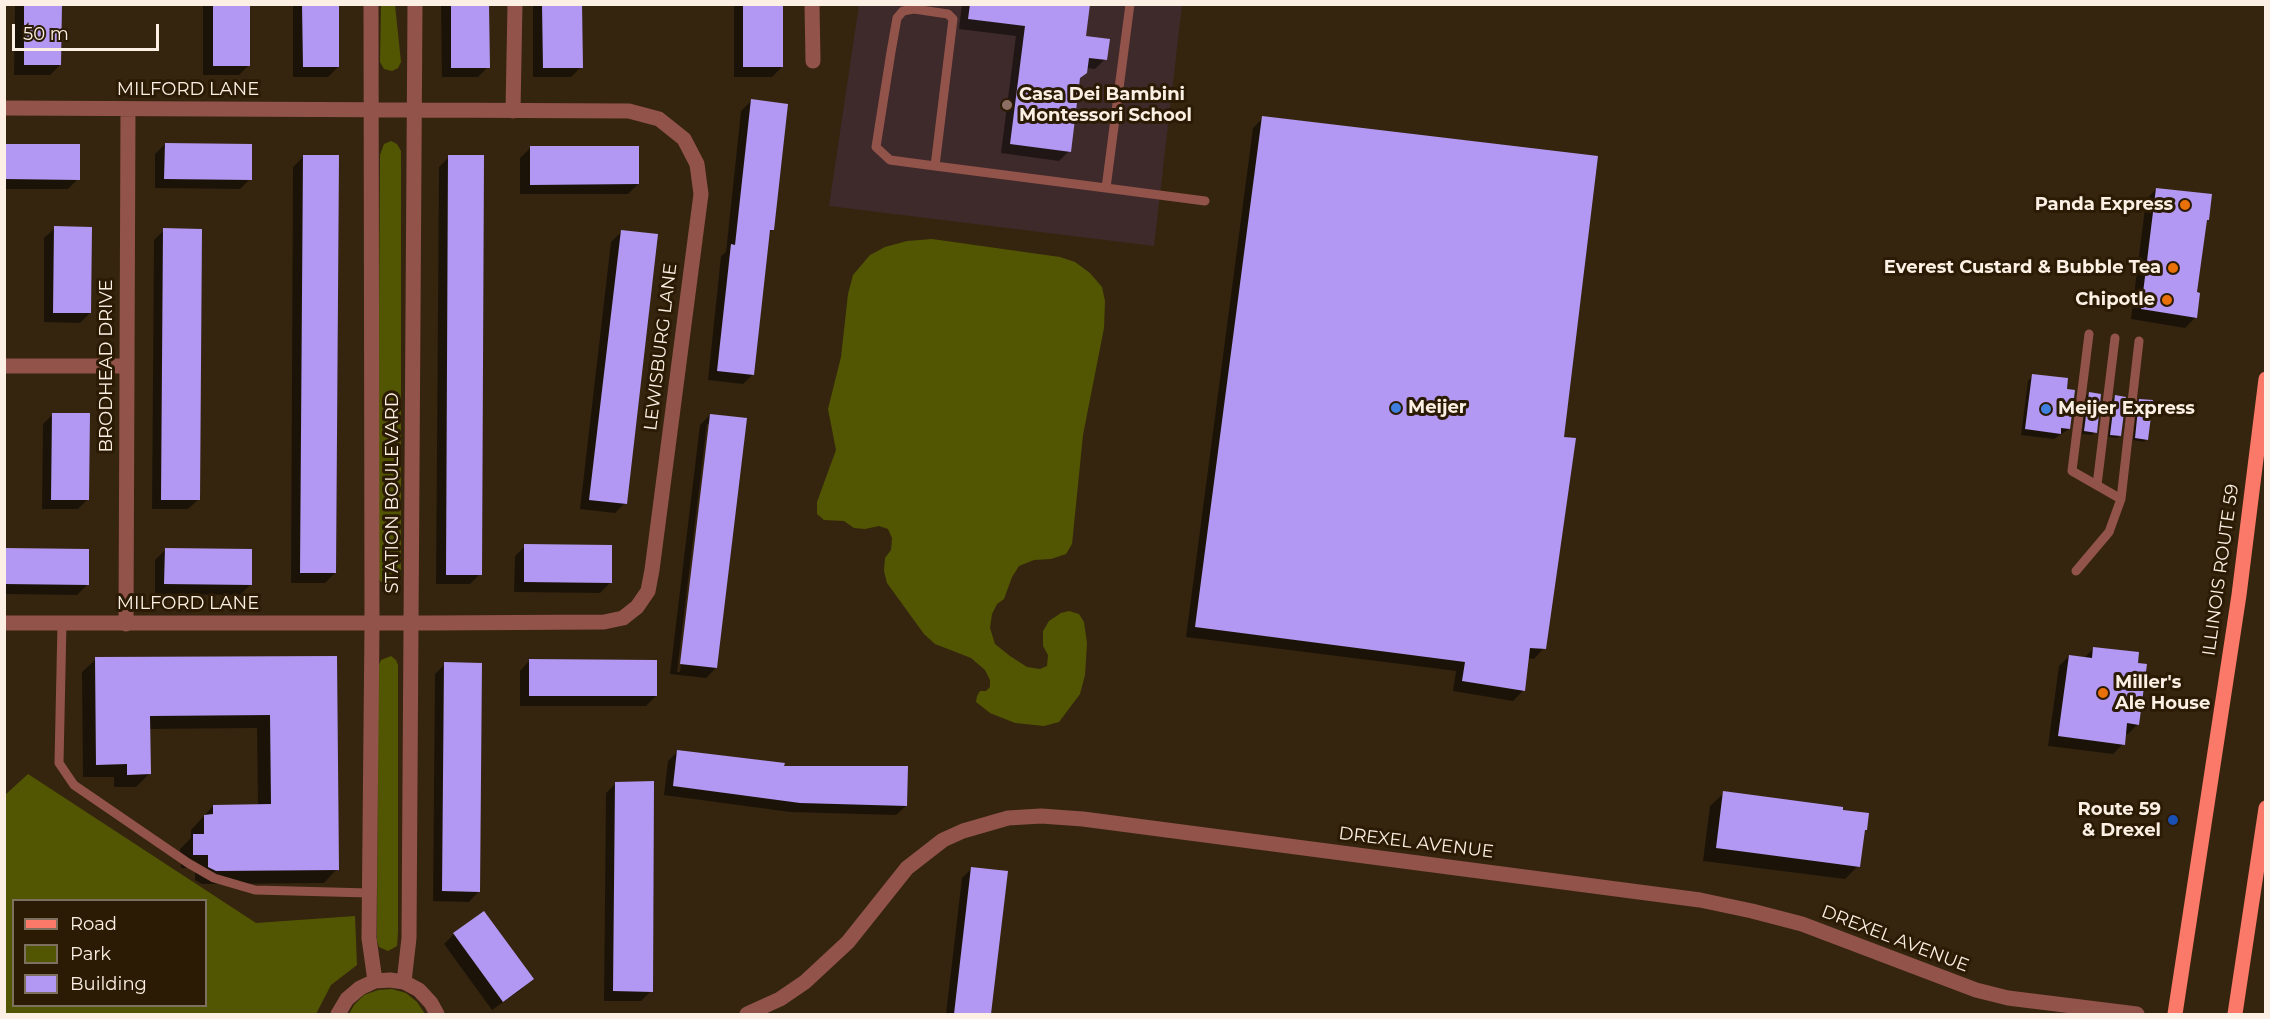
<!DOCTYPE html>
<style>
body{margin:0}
#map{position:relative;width:2270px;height:1019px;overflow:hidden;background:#35250f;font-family:Montserrat,sans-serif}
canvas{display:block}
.frame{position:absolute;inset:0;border:6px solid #fbf0e3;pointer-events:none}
.legend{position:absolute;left:12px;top:899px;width:195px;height:108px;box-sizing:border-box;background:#2b1b05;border:2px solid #7e705e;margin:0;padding:8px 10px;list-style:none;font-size:18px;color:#fbf0e3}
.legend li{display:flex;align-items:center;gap:12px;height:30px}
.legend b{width:30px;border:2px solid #7e705e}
.scale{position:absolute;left:12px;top:24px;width:147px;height:27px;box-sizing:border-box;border:3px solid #fbf0e3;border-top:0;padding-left:8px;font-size:18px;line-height:21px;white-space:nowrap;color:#fbf0e3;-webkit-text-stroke:4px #2b1b05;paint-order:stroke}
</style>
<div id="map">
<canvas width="2270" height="1019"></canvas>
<div class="frame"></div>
<ul class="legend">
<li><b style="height:8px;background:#fa7969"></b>Road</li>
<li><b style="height:16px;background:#525603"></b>Park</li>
<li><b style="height:16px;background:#b298f2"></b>Building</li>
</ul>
<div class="scale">50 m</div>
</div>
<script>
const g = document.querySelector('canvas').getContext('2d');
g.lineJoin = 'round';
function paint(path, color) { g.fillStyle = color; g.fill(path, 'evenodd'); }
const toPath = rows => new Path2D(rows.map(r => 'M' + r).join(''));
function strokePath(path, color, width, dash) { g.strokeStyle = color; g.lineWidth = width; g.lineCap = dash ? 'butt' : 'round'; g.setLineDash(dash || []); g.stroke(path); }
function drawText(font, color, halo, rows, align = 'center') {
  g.font = font + ' Montserrat,sans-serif'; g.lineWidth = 6; g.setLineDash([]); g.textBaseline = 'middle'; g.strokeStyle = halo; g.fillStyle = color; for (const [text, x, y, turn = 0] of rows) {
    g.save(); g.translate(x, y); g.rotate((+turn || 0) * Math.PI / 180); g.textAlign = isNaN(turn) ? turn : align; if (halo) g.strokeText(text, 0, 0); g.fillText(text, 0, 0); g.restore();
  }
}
const education = toPath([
 [859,5,1182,5,1154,246,829,206]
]);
const green = toPath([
 [381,5,395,5,401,62,398,68,392,71,384,69,380,62],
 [391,141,397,144,401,151,401,574,396,584,388,586,380,581,378,576,379,306,380,155,384,144],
 [932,239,1060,257,1075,262,1090,273,1102,287,1105,301,1104,328,1083,435,1072,544,1066,554,1051,559,1034,560,1019,566,1012,577,1004,599,997,604,992,614,990,628,995,644,1010,656,1027,667,1040,669,1047,666,1048,655,1043,646,1043,631,1049,621,1061,613,1069,611,1079,614,1084,622,1087,643,1085,675,1080,694,1059,722,1044,726,1015,723,990,713,976,702,977,696,980,691,986,691,990,687,990,680,985,670,971,658,935,644,924,634,887,583,884,571,885,558,891,550,892,538,888,529,879,526,865,529,854,528,844,521,824,520,817,514,817,502,836,450,828,409,841,357,848,294,853,275,870,255,885,247,907,241],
 [391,656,396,660,398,665,398,932,397,946,388,951,379,947,377,940,378,667,381,660],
 [28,774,256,923,355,916,357,965,331,985,316,1014,5,1014,5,795],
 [14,900,206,900,206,1006,14,1006],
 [392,989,406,993,417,1002,425,1014,349,1014,354,1005,364,995,378,990]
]);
const shadow = toPath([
 [15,4,60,4,60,65,50,75,14,75],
 [203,4,249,4,249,65,239,75,203,75],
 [293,4,337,4,338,67,328,77,293,77],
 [441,4,487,4,488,67,478,77,442,77],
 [533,4,581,4,581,67,571,77,533,77],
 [734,4,781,4,782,67,772,77,734,77],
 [962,4,1088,4,1084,38,1105,59,1095,69,1086,68,1086,72,1078,80,1069,151,1059,161,1001,153,1016,36,959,29],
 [751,101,773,229,768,234,753,374,743,384,708,380,721,256,726,252,741,111],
 [1263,118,1562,438,1544,648,1534,659,1527,658,1523,691,1513,701,1453,691,1456,671,1186,637,1253,128],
 [165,144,250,179,240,189,155,188,155,154],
 [4,145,78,179,68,189,4,189],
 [530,148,638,184,628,194,520,194,520,158],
 [303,157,335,573,325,583,291,583,293,167],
 [449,157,480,574,470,584,436,584,439,167],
 [2156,189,2205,222,2196,294,2198,294,2195,318,2185,328,2131,319,2146,200],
 [55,228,90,313,80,323,44,322,44,238],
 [164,230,199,499,188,509,152,509,154,240],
 [621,232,625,503,615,513,580,509,611,242],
 [4,291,6,291,4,326],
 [2033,375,2069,429,2054,439,2021,435,2028,381],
 [2089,394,2095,432,2092,435,2082,434,2086,396],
 [2115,397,2120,435,2117,438,2108,437,2112,400],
 [2140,400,2147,439,2144,442,2133,440,2137,403],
 [53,414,88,499,78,509,42,509,43,424],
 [710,415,716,668,706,678,670,674,700,425],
 [707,424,710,424,680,672,677,672],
 [525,546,610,583,600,593,514,592,515,556],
 [4,550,87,585,77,595,4,594],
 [165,550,250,585,240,595,155,594,155,560],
 [2094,648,2138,724,2128,734,2125,734,2123,744,2113,754,2048,746,2059,666,2069,656,2084,658],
 [335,657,337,869,324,883,202,884,195,880,195,868,181,868,180,849,191,838,191,830,213,806,258,805,257,728,148,729,149,774,136,787,114,787,114,777,83,777,82,672,96,659],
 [530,660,656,696,646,706,520,706,520,671],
 [445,664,479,891,469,902,433,901,435,674],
 [678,751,783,767,906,806,896,815,790,812,664,795,668,761],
 [616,783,651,991,641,1001,604,1001,606,793],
 [1724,793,1841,811,1858,866,1845,879,1703,861,1710,806],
 [972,868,1006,872,990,1014,946,1014,962,878],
 [454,934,532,979,522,989,492,1010,444,944]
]);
const building = toPath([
 [24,4,62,4,61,65,24,65],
 [213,4,250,4,250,66,213,66],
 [302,4,339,4,339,67,303,67],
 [451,4,489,4,490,68,451,68],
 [542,4,582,4,583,68,543,68],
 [743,4,783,4,783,67,743,67],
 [970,4,1090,4,1086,36,1110,39,1107,60,1089,58,1087,73,1080,78,1071,152,1010,144,1025,26,968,19],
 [751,99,788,104,774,230,770,230,754,375,717,371,731,244,735,245],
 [1262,116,1598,156,1564,437,1576,438,1546,649,1530,648,1525,691,1462,681,1465,662,1195,627],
 [165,143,252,144,252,180,164,179],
 [4,144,80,144,80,180,4,179],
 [530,146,639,146,639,184,530,185],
 [303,155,339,155,336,573,300,573],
 [448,155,484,155,482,575,446,575],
 [2156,188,2212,194,2209,220,2207,220,2197,292,2200,293,2197,318,2141,309],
 [54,226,92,227,91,313,53,313],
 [163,228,202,229,200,500,161,500],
 [621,230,658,234,627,504,589,500],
 [2032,374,2068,378,2067,389,2075,390,2070,429,2061,428,2061,434,2025,429],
 [2089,392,2101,394,2097,433,2084,431],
 [2115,395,2126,397,2121,436,2110,435],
 [2139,399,2153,400,2148,440,2135,438],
 [52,413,90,413,89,500,51,500],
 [710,414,747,418,717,668,680,664],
 [524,544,612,545,612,583,524,582],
 [4,548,89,549,89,585,4,584],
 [165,548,252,549,252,585,164,584],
 [2093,647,2139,652,2138,663,2147,664,2139,725,2127,723,2125,745,2058,736,2069,655,2092,658],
 [337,656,339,870,216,871,208,867,208,855,193,855,193,834,204,834,204,815,213,814,213,805,271,804,270,715,150,716,151,774,127,775,127,764,96,765,95,657],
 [529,659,657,660,657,696,529,696],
 [444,662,482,663,480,892,442,891],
 [677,750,785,763,784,766,908,766,907,806,800,803,673,786],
 [654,781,653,992,613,991,615,782],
 [1723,791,1843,807,1843,810,1869,813,1867,830,1865,830,1860,867,1716,848],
 [971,867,1008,871,991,1014,954,1014],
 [484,911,534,979,503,1002,453,933]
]);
const service = toPath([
 [935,166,953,19,948,14,914,9,903,11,897,18,891,52,876,147,890,160,935,166,1106,188,1205,201],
 [1106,188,1130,4],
 [2089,334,2072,471,2121,499],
 [2097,485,2115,338],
 [2076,571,2109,532,2121,499,2139,341],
 [62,623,59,763,74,785,188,863,214,878,255,890,369,893]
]);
const minor = toPath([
 [371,4,372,624,369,938,375,981],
 [812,4,813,61],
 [4,108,629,111,659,119,684,139,697,164,701,194,652,570,648,591,637,607,623,618,604,622,430,623,4,623],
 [513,111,515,4],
 [4,366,127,366],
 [126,624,128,109],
 [404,982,409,938,415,4],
 [338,1014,347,999,360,988,375,981,390,980,404,982,419,990,431,1003,437,1014],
 [747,1014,780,999,805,982,848,942,907,868,943,840,963,831,1008,818,1041,816,1083,819,1700,900,1752,911,1802,924,1976,990,2008,998,2137,1014]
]);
const primary = toPath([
 [2175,1014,2239,595,2266,379],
 [2235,1014,2266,808]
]);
const markers = [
 [1007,105,6,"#8d6e63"],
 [2185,205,6,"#e8710a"],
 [2173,268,6,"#e8710a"],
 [2167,300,6,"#e8710a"],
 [1396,408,6,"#3f7fe0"],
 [2046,409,6,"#3f7fe0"],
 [2103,693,6,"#e8710a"],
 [2173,820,6,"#1a4fb4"]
];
const streetNames = [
 ["MILFORD LANE",188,90],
 ["LEWISBURG LANE",661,347,-83],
 ["BRODHEAD DRIVE",107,366,-90],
 ["STATION BOULEVARD",393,493,-90],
 ["ILLINOIS ROUTE 59",2221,570,-82],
 ["MILFORD LANE",188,604],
 ["DREXEL AVENUE",1416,843,7],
 ["DREXEL AVENUE",1895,939,21]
];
const poiNames = [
 ["Casa Dei Bambini",1019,95],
 ["Montessori School",1019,116],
 ["Panda Express",2173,205,"right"],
 ["Everest Custard & Bubble Tea",2161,268,"right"],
 ["Chipotle",2155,300,"right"],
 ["Meijer",1408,408],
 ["Meijer Express",2058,409],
 ["Miller's",2115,683],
 ["Ale House",2115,704],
 ["Route 59",2161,810,"right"],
 ["& Drexel",2161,831,"right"]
];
paint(education, '#3e2a2a');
paint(green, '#525603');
paint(shadow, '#0007');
paint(building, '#b298f2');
strokePath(service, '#92534b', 9);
strokePath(minor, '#92534b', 15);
strokePath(primary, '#fa7969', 15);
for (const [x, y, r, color] of markers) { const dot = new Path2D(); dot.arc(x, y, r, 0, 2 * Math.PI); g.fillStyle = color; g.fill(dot); strokePath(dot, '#2b1b05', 2); }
drawText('18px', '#fbf0e3', '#2b1b05', streetNames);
drawText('bold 18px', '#fbf0e3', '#2b1b05', poiNames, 'left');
</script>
